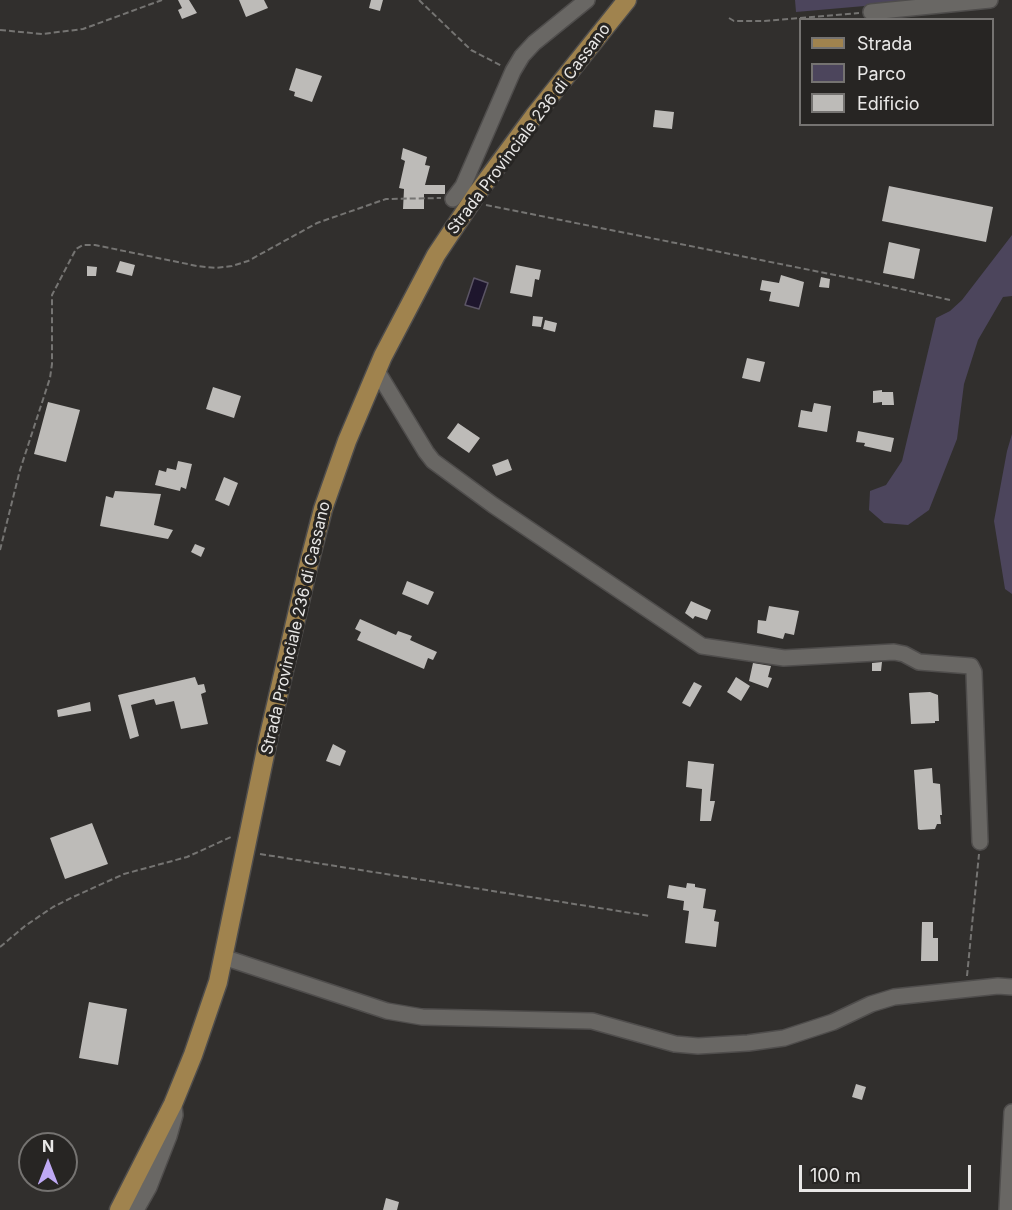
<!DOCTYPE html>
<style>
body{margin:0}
#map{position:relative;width:1012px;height:1210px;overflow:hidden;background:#312f2d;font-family:Inter,sans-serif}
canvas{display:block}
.legend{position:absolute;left:799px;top:18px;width:195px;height:108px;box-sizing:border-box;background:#272523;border:2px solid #757371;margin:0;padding:8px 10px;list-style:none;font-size:18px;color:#e9e8e7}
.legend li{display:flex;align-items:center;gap:12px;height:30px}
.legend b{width:30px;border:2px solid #757371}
.north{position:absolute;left:18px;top:1132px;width:60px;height:60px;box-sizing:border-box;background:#272523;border:2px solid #757371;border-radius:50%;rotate:0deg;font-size:16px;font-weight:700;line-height:24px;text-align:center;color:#e9e8e7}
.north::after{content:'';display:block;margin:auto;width:21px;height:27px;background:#bfa9f4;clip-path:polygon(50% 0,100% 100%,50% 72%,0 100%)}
.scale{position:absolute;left:799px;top:1165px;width:172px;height:27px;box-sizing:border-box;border:3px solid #e9e8e7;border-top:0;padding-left:8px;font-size:18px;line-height:21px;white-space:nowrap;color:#e9e8e7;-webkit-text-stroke:4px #272523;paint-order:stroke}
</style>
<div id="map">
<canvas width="1012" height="1210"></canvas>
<ul class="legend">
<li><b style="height:8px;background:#a0834e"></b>Strada</li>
<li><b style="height:16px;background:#4c455c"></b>Parco</li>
<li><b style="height:16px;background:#bdbbb8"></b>Edificio</li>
</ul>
<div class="north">N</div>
<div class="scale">100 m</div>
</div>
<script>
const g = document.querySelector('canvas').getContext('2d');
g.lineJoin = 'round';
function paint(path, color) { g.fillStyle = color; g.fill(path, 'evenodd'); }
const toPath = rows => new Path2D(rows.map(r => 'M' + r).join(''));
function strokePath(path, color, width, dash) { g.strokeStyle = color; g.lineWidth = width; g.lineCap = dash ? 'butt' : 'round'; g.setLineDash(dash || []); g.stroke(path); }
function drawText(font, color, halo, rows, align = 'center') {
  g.font = font + ' Inter,sans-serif'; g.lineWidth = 6; g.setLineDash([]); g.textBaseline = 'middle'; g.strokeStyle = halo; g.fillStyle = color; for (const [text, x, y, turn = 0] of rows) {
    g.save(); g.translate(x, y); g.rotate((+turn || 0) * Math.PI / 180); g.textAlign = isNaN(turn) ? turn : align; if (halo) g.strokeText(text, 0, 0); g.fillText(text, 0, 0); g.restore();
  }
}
const green = toPath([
 [795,0,933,0,796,12],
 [1012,235,1012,296,1003,297,978,340,964,384,957,439,929,510,908,525,884,523,869,510,870,491,886,485,902,461,936,318,950,311,962,300],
 [1012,434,1012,594,1005,589,994,521,1007,451]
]);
const water = toPath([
 [474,278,488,283,479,309,465,305,474,278]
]);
const building = toPath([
 [178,0,189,0,197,13,182,19,178,10,182,8],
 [239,0,264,0,268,8,246,17],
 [371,0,383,0,380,11,369,8],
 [296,68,322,76,312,102,294,96,295,92,289,90],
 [655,110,674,112,672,129,653,127],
 [403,148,427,157,425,165,430,166,425,185,445,185,445,194,424,194,424,209,403,209,404,189,399,188,405,161,401,159],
 [889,186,993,207,986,242,882,221],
 [889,242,920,249,914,279,883,273],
 [120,261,135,265,132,276,116,272],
 [516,265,541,270,539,280,535,279,532,297,510,293],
 [87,266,97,267,96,276,87,276],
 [781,275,804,282,799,307,769,301,771,292,760,290,762,280,779,283],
 [821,277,830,279,829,288,819,287],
 [533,316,543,317,541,327,532,326],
 [545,320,557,323,555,332,543,329],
 [747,358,765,362,760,382,742,378],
 [213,387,241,396,234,418,206,409],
 [882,390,882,392,893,392,894,405,882,405,882,402,873,403,873,391],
 [48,402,80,410,66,462,34,454],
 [814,403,831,406,827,432,798,427,801,410,812,412],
 [458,423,480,438,469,453,447,438],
 [858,431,894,438,891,452,864,446,865,443,856,442],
 [508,459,512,470,496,476,492,465],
 [178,461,192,464,186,489,181,487,180,491,155,485,159,470,166,472,167,468,176,470],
 [224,477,238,483,229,506,215,500],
 [115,491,161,494,154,525,173,530,168,539,100,526,106,496,113,498],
 [195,544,205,548,201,557,191,552],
 [407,581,434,592,428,605,402,594],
 [691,601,711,610,707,620,695,616,693,619,685,613],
 [769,606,799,611,794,635,785,633,783,639,757,633,758,620,766,621],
 [360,619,396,635,398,631,412,636,410,640,437,652,433,660,428,658,424,669,357,640,361,632,355,629],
 [882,662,881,671,872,671,872,663],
 [753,663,771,666,768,677,772,678,768,688,749,681],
 [195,677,198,685,204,684,206,692,201,694,208,724,181,729,174,701,156,705,154,699,131,705,139,736,130,739,118,695],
 [736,677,750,686,741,701,727,692],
 [694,682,702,686,690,707,682,703],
 [930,692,938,695,939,721,935,721,935,723,911,724,909,693],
 [90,702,91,711,58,717,57,710],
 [333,744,346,751,340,766,326,761],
 [688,761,714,764,710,801,715,801,711,821,700,821,702,789,686,787],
 [932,768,933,783,940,784,942,815,940,815,941,824,937,824,935,829,920,830,918,829,914,770],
 [92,823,108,864,65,879,50,838],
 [687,883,695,884,695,887,706,889,703,908,716,910,714,921,719,922,716,947,685,943,689,911,683,910,684,901,667,898,669,885,686,888],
 [922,922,933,922,933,938,938,938,938,961,921,961],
 [89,1002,127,1009,118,1065,79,1058],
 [856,1084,866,1087,862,1100,852,1097],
 [386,1198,399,1202,397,1210,383,1210]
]);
const path = toPath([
 [419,0,471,50,502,66],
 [729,18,734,21,764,21,859,13],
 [0,30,42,34,83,29,162,0],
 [486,205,870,282,950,300],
 [0,550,20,470,50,378,52,364,52,295,76,249,83,245,95,245,197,266,216,268,232,266,248,261,317,223,386,199,441,198],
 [260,854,650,916],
 [0,947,25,926,53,907,73,897,124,874,187,857,233,836],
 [967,976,979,854]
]);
const minor = toPath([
 [871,12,990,0],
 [453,199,463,186,513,71,522,56,534,43,587,0],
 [377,371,426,452,433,461,493,505,702,646,784,658,894,652,904,654,919,662,971,666,974,672,980,842],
 [223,957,387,1011,422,1017,592,1021,675,1044,698,1046,748,1043,784,1038,833,1022,871,1004,894,997,998,986,1012,987],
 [136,1210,149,1187,169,1136,175,1115,174,1107],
 [1007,1210,1012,1112]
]);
const major = toPath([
 [119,1210,173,1104,193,1055,218,982,269,735,308,567,323,509,347,441,383,356,436,255,478,192,534,116,627,0]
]);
const streetNames = [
 ["Strada Provinciale 236 di Cassano",529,129,-53],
 ["Strada Provinciale 236 di Cassano",296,628,-77]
];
paint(green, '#4c455c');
paint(water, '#1e162d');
strokePath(water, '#5b5565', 1.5);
paint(building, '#bdbbb8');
strokePath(minor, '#4f4d4c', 18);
strokePath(major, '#4f4d4c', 21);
strokePath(path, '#757472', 2, [6, 3]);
strokePath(minor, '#696764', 15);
strokePath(major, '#a0834e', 18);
drawText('16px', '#e9e8e7', '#272523', streetNames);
</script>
